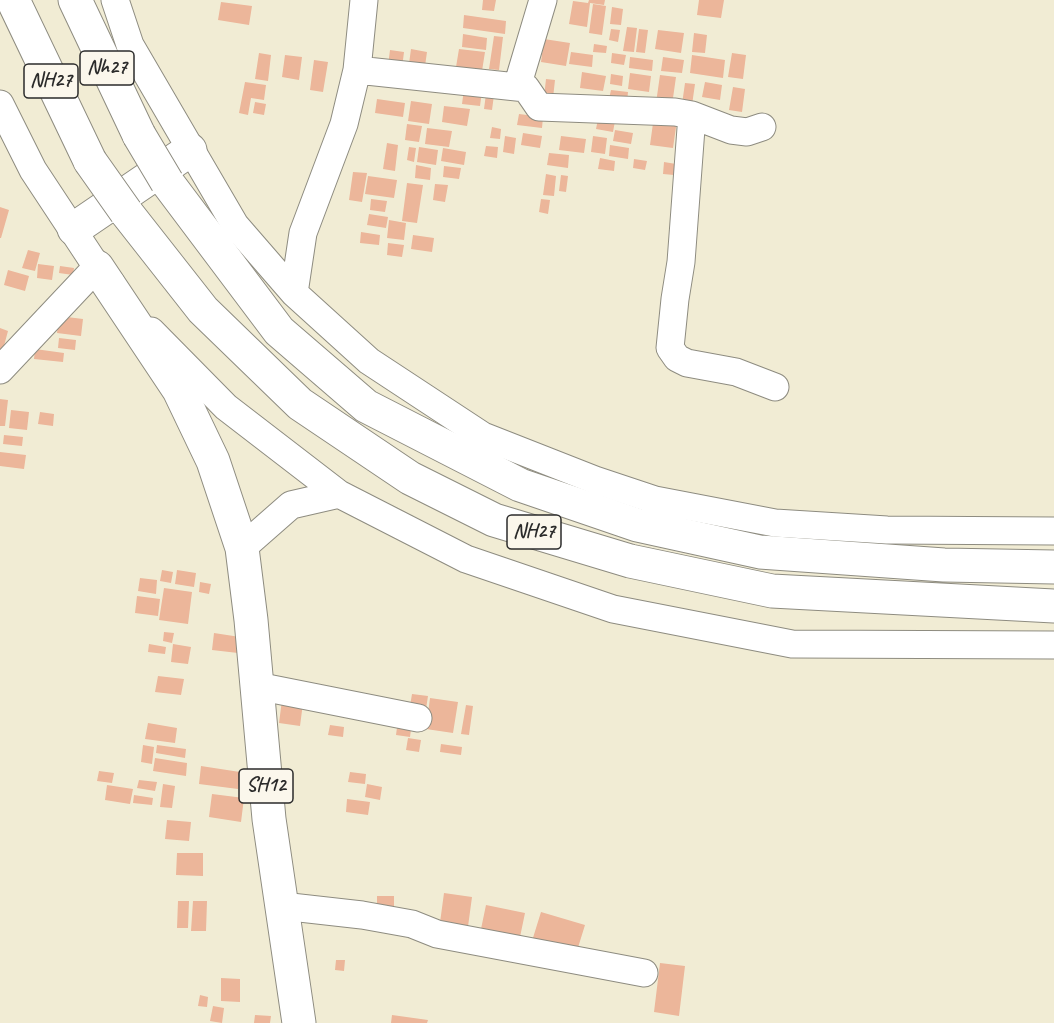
<!DOCTYPE html>
<style>
body{margin:0}
canvas{display:block;background:#f1ecd4}
</style>
<canvas width="1054" height="1023"></canvas>
<script>
const g = document.querySelector('canvas').getContext('2d');
g.lineJoin = 'round';
function paint(path, color) { g.fillStyle = color; g.fill(path, 'evenodd'); }
const toPath = rows => new Path2D(rows.map(r => 'M' + r).join(''));
function strokePath(path, color, width, dash) { g.strokeStyle = color; g.lineWidth = width; g.lineCap = dash ? 'butt' : 'round'; g.setLineDash(dash || []); g.stroke(path); }
function drawText(font, color, halo, rows, align = 'center') {
  g.font = font + ' Caveat,sans-serif'; g.lineWidth = 4.5; g.setLineDash([]); g.textBaseline = 'middle'; g.strokeStyle = halo; g.fillStyle = color; for (const [text, x, y, turn = 0] of rows) {
    g.save(); g.translate(x, y); g.rotate((+turn || 0) * Math.PI / 180); g.textAlign = isNaN(turn) ? turn : align; if (halo) g.strokeText(text, 0, 0); g.fillText(text, 0, 0); g.restore();
  }
}
const building = toPath([
 [483,0,496,0,494,11,482,10],
 [589,0,605,0,604,5,590,3,587,27,569,24,573,1,588,3],
 [699,0,724,0,721,18,697,15],
 [221,2,252,6,249,25,218,20],
 [593,4,606,6,602,35,589,33],
 [612,7,623,9,621,25,610,24],
 [464,15,506,21,505,34,463,28],
 [627,27,637,28,634,52,623,51],
 [611,29,620,30,618,42,609,40],
 [639,29,648,30,645,53,636,52],
 [658,30,684,33,681,53,655,49],
 [694,33,707,35,705,53,692,52],
 [463,34,487,38,486,50,462,47],
 [494,36,503,37,499,70,489,69],
 [544,39,570,43,566,66,541,62],
 [594,44,607,46,606,53,593,52],
 [411,49,427,52,424,73,408,71],
 [459,49,485,52,482,71,456,67],
 [390,50,404,52,402,68,388,66],
 [571,52,593,55,592,67,569,64],
 [259,53,271,55,268,81,255,79],
 [612,53,626,55,624,65,611,63],
 [732,53,746,55,743,79,728,77],
 [285,55,302,57,299,80,282,77],
 [692,55,725,60,723,78,690,73],
 [630,57,653,60,652,71,629,68],
 [663,57,684,60,682,73,661,71],
 [314,60,328,62,323,92,310,90],
 [582,72,606,76,603,91,580,88],
 [630,73,651,76,649,92,628,89],
 [611,74,623,76,622,86,610,84],
 [660,75,676,77,672,105,656,103],
 [546,79,555,80,553,98,544,97],
 [245,82,266,85,264,100,251,98,248,115,239,113],
 [705,82,722,85,720,100,702,97],
 [685,83,695,84,692,105,682,104],
 [733,87,745,89,742,112,729,110],
 [464,89,482,91,480,106,462,104],
 [611,90,628,92,627,102,609,99],
 [486,94,494,95,492,110,484,109],
 [377,99,405,103,403,117,375,113],
 [411,101,432,104,429,124,408,121],
 [255,102,266,104,264,115,253,113],
 [444,106,470,109,467,126,442,122],
 [519,114,543,117,542,128,517,125],
 [654,116,677,120,673,148,650,145],
 [598,119,615,121,613,132,596,129],
 [407,124,422,126,419,142,405,140],
 [492,127,501,129,500,139,490,138],
 [427,128,452,131,449,147,425,144],
 [615,130,633,133,631,144,613,141],
 [523,133,542,136,540,148,521,145],
 [505,136,516,138,514,154,503,152],
 [561,136,586,139,584,153,559,150],
 [593,136,607,138,605,154,591,152],
 [387,143,398,145,395,171,383,169],
 [610,145,629,148,628,159,609,156],
 [486,146,498,147,497,158,484,156],
 [409,147,416,148,414,162,407,160],
 [419,147,438,150,436,165,417,162],
 [443,148,466,152,464,165,441,161],
 [549,153,569,155,568,168,547,165],
 [600,158,615,161,614,171,598,169],
 [634,159,647,161,645,170,633,168],
 [664,162,676,164,674,175,663,174],
 [416,165,431,168,430,180,415,178],
 [444,166,461,168,459,179,443,177],
 [353,172,367,173,362,202,349,200],
 [546,174,556,176,554,196,543,195],
 [561,175,568,176,566,192,559,191],
 [368,176,397,180,394,198,365,194],
 [407,183,423,185,417,223,402,221],
 [435,184,448,185,445,202,433,200],
 [371,199,387,201,385,212,370,210],
 [541,199,550,200,548,214,539,212],
 [0,207,9,210,1,238,0,238],
 [369,214,388,217,386,228,367,225],
 [389,220,406,223,404,240,387,238],
 [361,232,380,235,379,245,360,243],
 [413,235,434,238,432,252,411,249],
 [388,243,404,245,402,257,387,255],
 [28,250,40,253,35,271,22,268],
 [38,264,54,266,52,280,37,278],
 [60,266,74,268,73,275,59,273],
 [8,270,29,276,25,291,4,285],
 [59,316,83,319,81,336,57,333],
 [0,328,8,331,1,357,0,357],
 [59,338,76,340,75,350,58,348],
 [35,349,64,353,63,362,34,359],
 [0,399,8,400,5,426,0,426],
 [11,410,29,412,27,430,9,428],
 [40,412,54,414,53,426,38,424],
 [4,435,23,437,22,446,3,444],
 [0,452,26,455,24,469,0,466],
 [162,570,173,572,171,583,160,581],
 [177,570,196,573,194,587,175,584],
 [140,578,157,580,156,594,138,591],
 [200,582,211,584,209,594,199,592],
 [164,588,192,592,188,624,159,620],
 [137,596,160,599,158,616,135,613],
 [164,632,174,633,172,643,163,641],
 [214,633,240,637,238,653,212,650],
 [149,644,166,647,165,654,148,652],
 [173,644,191,647,188,664,171,662],
 [158,676,184,679,181,695,155,692],
 [412,694,428,696,426,709,410,706],
 [430,698,458,702,453,733,426,729],
 [282,700,303,703,300,726,279,723],
 [466,705,473,706,469,735,461,734],
 [398,720,412,722,410,737,396,735],
 [148,723,177,728,175,743,145,739],
 [330,725,344,727,343,737,328,735],
 [408,738,421,740,419,752,406,750],
 [441,744,462,747,461,755,440,752],
 [143,745,154,747,152,764,141,762],
 [157,745,186,749,185,758,156,753],
 [155,758,187,763,186,776,153,771],
 [201,766,240,772,238,789,199,784],
 [99,771,114,773,112,783,97,781],
 [350,772,366,774,365,784,348,782],
 [139,780,157,782,155,791,137,788],
 [163,784,175,786,172,808,160,807],
 [367,784,382,787,380,800,365,797],
 [107,785,133,789,130,804,105,800],
 [212,794,244,798,241,822,209,817],
 [134,795,153,798,152,805,133,803],
 [347,799,370,802,368,815,346,812],
 [167,820,191,822,189,841,165,839],
 [177,853,203,853,203,876,176,875],
 [444,893,472,897,467,934,439,930],
 [377,896,394,896,394,909,377,909],
 [178,901,189,901,188,928,177,928],
 [193,901,207,901,206,931,191,931],
 [486,905,525,913,520,937,481,929],
 [541,912,585,925,576,954,532,941],
 [336,960,345,960,344,971,335,970],
 [660,963,685,966,679,1016,654,1012],
 [221,978,240,979,240,1002,221,1001],
 [200,995,208,997,207,1007,198,1006],
 [213,1006,224,1008,222,1023,210,1021],
 [255,1015,271,1016,270,1023,254,1023],
 [392,1015,428,1020,427,1023,391,1023]
]);
const minor = toPath([
 [115,0,130,45,235,225,294,293,369,361,483,436,595,480,655,500,775,523,887,530,1054,531],
 [357,70,526,88,539,107,675,112,692,115,681,262,675,299,670,348,677,358,687,363,736,372,775,387],
 [517,87,543,0],
 [0,104,33,170,97,267,111,283],
 [692,115,731,130,747,132,762,127],
 [294,293,303,233,344,124,357,70,364,0],
 [151,331,226,407,339,494,466,559,613,609,792,644,1054,645],
 [0,370,97,267],
 [242,548,291,505,339,494],
 [257,686,418,718],
 [282,906,362,915,412,924,437,934,644,973]
]);
const major = toPath([
 [97,267,179,390,213,461,242,548,251,620,269,819,299,1023]
]);
const highway = toPath([
 [13,0,90,161],
 [75,0,139,135],
 [167,182,279,331,366,406,520,485,637,525,760,552,944,565,1054,567],
 [126,212,203,310,300,404,410,478,494,520,630,561,772,591,1054,606],
 [74,229,190,150]
]);
const highwayBridge = toPath([
 [139,135,167,182],
 [90,161,126,212]
]);
const shields = [
 [107,68,54],
 [51,81,54],
 [534,532,54],
 [266,786,54]
];
const shieldNames = [
 ["Nh27",107,68],
 ["NH27",51,81],
 ["NH27",534,532],
 ["SH12",266,786]
];
paint(building, '#ecb69a');
strokePath(minor, '#8e8c80', 29);
strokePath(major, '#8e8c80', 35);
strokePath(highway, '#8e8c80', 35);
strokePath(minor, '#fff', 27);
strokePath(major, '#fff', 33);
strokePath(highway, '#fff', 33);
strokePath(highwayBridge, '#8e8c80', 35, []);
strokePath(highwayBridge, '#fff', 33);
for (const [x, y, w] of shields) { const box = new Path2D(); box.roundRect(x - w / 2, y - 17, w, 34, 4.5); g.fillStyle = '#fbf7ec'; g.fill(box); strokePath(box, '#2b2b2b', 1.5); }
drawText('bold 20px', '#2b2b2b', null, shieldNames);
</script>
